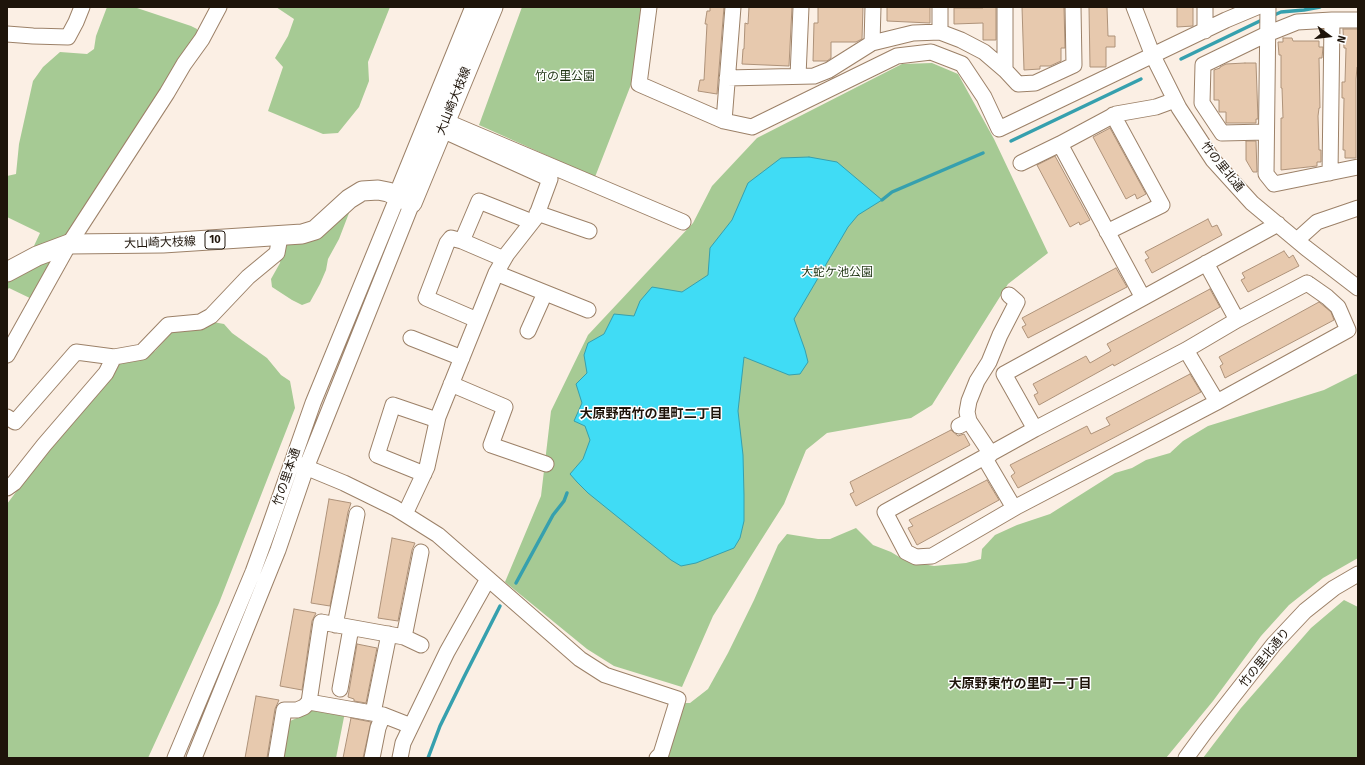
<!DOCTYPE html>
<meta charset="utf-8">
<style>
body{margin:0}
#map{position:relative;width:1365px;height:765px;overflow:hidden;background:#fbefe4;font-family:"Fira Sans",sans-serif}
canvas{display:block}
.frame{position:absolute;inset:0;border:8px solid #1e140a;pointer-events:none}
.north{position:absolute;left:1309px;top:16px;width:40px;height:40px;-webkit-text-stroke:3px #fefefe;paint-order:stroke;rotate:105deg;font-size:11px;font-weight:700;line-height:16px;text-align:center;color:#1e140a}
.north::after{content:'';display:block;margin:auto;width:14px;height:18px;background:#1e140a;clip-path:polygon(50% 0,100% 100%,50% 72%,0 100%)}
</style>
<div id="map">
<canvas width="1365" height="765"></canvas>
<div class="frame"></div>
<div class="north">N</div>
</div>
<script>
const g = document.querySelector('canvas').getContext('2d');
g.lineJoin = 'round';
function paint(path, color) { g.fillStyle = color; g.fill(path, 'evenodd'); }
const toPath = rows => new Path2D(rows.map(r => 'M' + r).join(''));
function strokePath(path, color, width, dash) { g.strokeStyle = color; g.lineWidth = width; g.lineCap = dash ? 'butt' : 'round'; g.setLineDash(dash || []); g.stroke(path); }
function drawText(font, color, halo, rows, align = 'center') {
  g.font = font + ' "Fira Sans","Noto Sans JP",sans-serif'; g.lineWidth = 3; g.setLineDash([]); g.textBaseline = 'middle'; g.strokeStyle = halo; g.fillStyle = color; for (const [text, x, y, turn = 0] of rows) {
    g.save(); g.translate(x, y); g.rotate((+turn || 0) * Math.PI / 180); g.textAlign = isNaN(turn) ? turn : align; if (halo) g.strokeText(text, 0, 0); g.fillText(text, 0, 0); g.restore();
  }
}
const green = toPath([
 [107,7,134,7,191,26,197,29,197,34,76,231,33,248,40,233,7,217,7,176,16,174,19,144,33,81,43,67,60,52,87,54,94,49,96,36],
 [276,7,390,7,368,62,369,81,359,107,338,133,323,134,268,111,283,67,275,58,288,36,294,19],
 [522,7,641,7,632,82,595,177,479,125],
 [932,63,958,74,994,139,1048,253,1008,284,932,405,911,418,827,433,806,450,784,504,713,616,682,687,614,666,587,649,505,582,541,496,551,411,588,335,693,223,712,186,757,138,902,64],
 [339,213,349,213,339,239,328,259,326,270,320,284,310,302,302,305,292,300,272,287,271,279,280,263,282,242],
 [63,247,36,301,9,288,7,290,7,274],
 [213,322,224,324,232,333,267,358,281,375,290,381,295,408,219,603,148,758,7,758,7,504,36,465,119,363,136,361,155,351,176,328],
 [1358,373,1358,558,1323,578,1289,605,1261,636,1213,701,1166,758,665,758,684,703,690,703,708,689,728,653,754,600,778,545,787,534,818,539,830,539,856,528,873,545,891,552,906,561,934,566,966,563,981,559,982,549,995,535,1017,525,1050,514,1115,473,1132,468,1146,460,1170,453,1183,441,1208,426,1324,390],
 [1344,600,1358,607,1358,758,1203,758,1241,708,1311,628],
 [310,709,345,712,336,758,282,758,290,721,297,718]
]);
const water = toPath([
 [809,157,837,162,882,200,858,215,848,227,794,319,805,350,808,362,800,374,789,375,744,357,738,411,743,455,744,495,744,521,740,538,734,548,696,563,681,566,671,560,588,493,577,482,570,474,583,459,590,440,585,426,574,421,582,403,576,384,587,373,584,355,588,343,604,334,614,314,634,316,640,301,652,287,682,292,708,275,710,248,732,220,748,183,781,158,809,157]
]);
const stream = toPath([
 [1272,16,1281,12,1304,10,1320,7],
 [1181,59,1264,19],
 [1011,141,1141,79],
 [882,200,892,192,983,153],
 [516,583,553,515,564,501,567,493],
 [428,758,440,726,464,677,500,606]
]);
const building = toPath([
 [710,7,724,7,717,94,698,91,700,80,704,80,707,24,705,24,707,11,710,11,710,7],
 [749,7,792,7,789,66,742,64,743,49,744,49,745,23,748,24,749,7],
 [818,7,863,7,862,39,856,42,831,42,831,58,827,61,813,61,814,23,818,23,818,7],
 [887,7,930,7,930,23,887,21,887,7],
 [983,7,996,7,996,40,983,40,983,23,954,24,954,8,983,8,983,7],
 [1022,7,1064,7,1065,48,1061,48,1061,61,1050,66,1040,66,1040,69,1024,70,1022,7],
 [1089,7,1107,7,1108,36,1115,36,1115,47,1106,47,1106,67,1090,67,1089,7],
 [1177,7,1193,7,1193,26,1177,27,1177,7],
 [1343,29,1358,29,1358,67,1357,67,1356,79,1356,158,1345,158,1345,150,1343,150,1344,98,1342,98,1342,82,1345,82,1346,48,1344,48,1343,29],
 [1283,38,1292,38,1293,41,1319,41,1319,47,1323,47,1322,58,1319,58,1320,108,1319,108,1318,116,1319,150,1321,150,1321,162,1317,162,1317,166,1281,170,1281,118,1283,118,1282,88,1281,88,1281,55,1279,55,1278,42,1283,42,1283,38],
 [1245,63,1256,63,1258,119,1256,119,1256,123,1226,123,1226,112,1219,112,1219,100,1214,100,1214,70,1220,68,1220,67,1226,64,1245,63],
 [1110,128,1146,194,1137,199,1135,194,1126,199,1093,137,1110,128],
 [1246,141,1256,141,1257,172,1253,172,1246,160,1246,141],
 [1055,156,1090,220,1080,225,1079,222,1070,227,1037,165,1055,156],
 [1208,219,1212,227,1217,225,1222,235,1152,273,1145,260,1149,258,1145,252,1208,219],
 [1284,251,1289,258,1293,255,1299,266,1248,292,1241,280,1245,278,1242,273,1284,251],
 [1116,268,1127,287,1028,338,1022,327,1026,325,1022,318,1116,268],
 [1210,289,1220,307,1114,366,1113,364,1039,405,1034,395,1038,393,1033,384,1086,356,1090,363,1111,351,1107,344,1210,289],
 [1319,302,1331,312,1334,320,1225,378,1220,366,1223,364,1219,357,1319,302],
 [1190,374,1201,392,1018,488,1011,476,1015,473,1010,465,1087,426,1091,434,1110,425,1106,418,1190,374],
 [951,430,958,436,964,434,970,445,856,506,850,494,854,492,850,482,951,430],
 [987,480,999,500,917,545,908,528,913,526,909,520,987,480],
 [329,499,351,503,348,512,330,606,311,603,329,499],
 [392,538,415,543,412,550,398,621,378,618,392,538],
 [294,609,316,613,312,621,302,690,280,686,294,609],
 [357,644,377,648,366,703,354,701,354,699,348,697,357,644],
 [256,696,279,700,275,709,267,758,245,758,256,696],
 [351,718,371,722,363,758,343,758,351,718]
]);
const minor = toPath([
 [649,7,639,84,724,121,752,127,897,56,931,52,962,64,984,97,999,129,1226,20,1257,7],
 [1134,7,1153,56,1179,108,1213,160,1252,203,1306,248,1358,288],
 [1268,7,1266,174,1274,184,1358,167],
 [1205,31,1205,7],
 [940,32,940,7],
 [7,34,33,36,68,37,76,22,82,7],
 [872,43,873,7],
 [1005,70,1005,7],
 [798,76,801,7],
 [727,78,814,76,829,70,872,43,913,33,940,32,961,40,984,52,1005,70,1018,84,1035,83,1074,65,1073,7],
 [724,121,733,7],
 [452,124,683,222],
 [1266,132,1222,133,1202,103,1203,65,1267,34,1297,22,1332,20,1358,20],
 [1060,144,1143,298],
 [1021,163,1060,144,1116,114,1156,107,1175,100],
 [1330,173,1332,20],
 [537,213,589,231],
 [1107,232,1162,205,1113,115],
 [1297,240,1317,222,1358,208],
 [462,241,451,238,447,243,426,298,477,320],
 [504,259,462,241,479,201,532,222],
 [1206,263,1237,320],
 [496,273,588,310],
 [1307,283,1327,297,1338,307,1348,330,1217,402,1018,506,932,556,916,557,906,552,885,512,1035,429,1186,350,1237,320,1307,283],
 [528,331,545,293],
 [411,338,462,358],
 [1186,350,1217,402],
 [7,355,69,244,167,93,184,64,202,39,219,7],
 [451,384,505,407,491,445,546,464],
 [7,417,15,422,76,352,114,357,142,352,168,325,200,322,211,316,248,277,277,253,280,237],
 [969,421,967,412,969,401,977,381,989,362,1000,335,1017,302,1009,295],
 [959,426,969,421,991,454],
 [1035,429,1004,374,1278,224],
 [984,457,1014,508],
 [298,464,344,483,395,508,438,535,580,659,605,675,678,699,661,754,657,758],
 [424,474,377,455,393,405,437,420],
 [7,488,14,483,44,445,106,373,114,357],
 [405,514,427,467,438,417,496,273,507,254,536,217,550,179,442,130],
 [335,625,357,514],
 [404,637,421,552],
 [340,689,351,628],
 [309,702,383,715,411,726],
 [373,713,389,634],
 [175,758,253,572,269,528,313,403,398,196],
 [194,758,278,550,306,468,412,203],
 [276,758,284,710,297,710,304,707,309,702,321,622,404,637,421,645],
 [372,758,378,728,383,715],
 [400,758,403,743,447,652,488,579],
 [1186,758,1205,732,1274,644,1305,611,1334,588,1358,574]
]);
const major = toPath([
 [398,196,475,7],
 [7,272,37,256,69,244,163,243,302,234,315,230,349,199,362,191,378,190,388,192,412,203,493,7]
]);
const shields = [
 [215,240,20]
];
const shieldNames = [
 ["10",215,240]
];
const parkNames = [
 ["竹の里公園",565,77],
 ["大蛇ケ池公園",837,273]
];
const streetNames = [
 ["大山崎大枝線",454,101,-68],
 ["竹の里北通",1222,167,51],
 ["大山崎大枝線",160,243,-2],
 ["竹の里本通",287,477,-71],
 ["竹の里北通り",1265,658,-51]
];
const neighbourhoodNames = [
 ["大原野西竹の里町二丁目",651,414],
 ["大原野東竹の里町一丁目",1020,684]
];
paint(green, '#a6ca94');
paint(water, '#40dcf5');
strokePath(water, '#36a0ae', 1);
strokePath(stream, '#36a0ae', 3.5);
paint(building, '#e7c9ae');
strokePath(building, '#ae9279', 1);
strokePath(minor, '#9c8168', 17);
strokePath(major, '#9c8168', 21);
strokePath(minor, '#fff', 15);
strokePath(major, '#fff', 19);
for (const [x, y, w] of shields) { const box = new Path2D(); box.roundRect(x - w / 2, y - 9, w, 18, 3); g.fillStyle = '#fefefe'; g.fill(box); strokePath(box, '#1e140a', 1); }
drawText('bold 11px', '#1e140a', null, shieldNames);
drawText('12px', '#1f3513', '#fefefe', parkNames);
drawText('12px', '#1e140a', '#fefefe', streetNames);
drawText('bold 13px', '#1e140a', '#fefefe', neighbourhoodNames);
</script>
